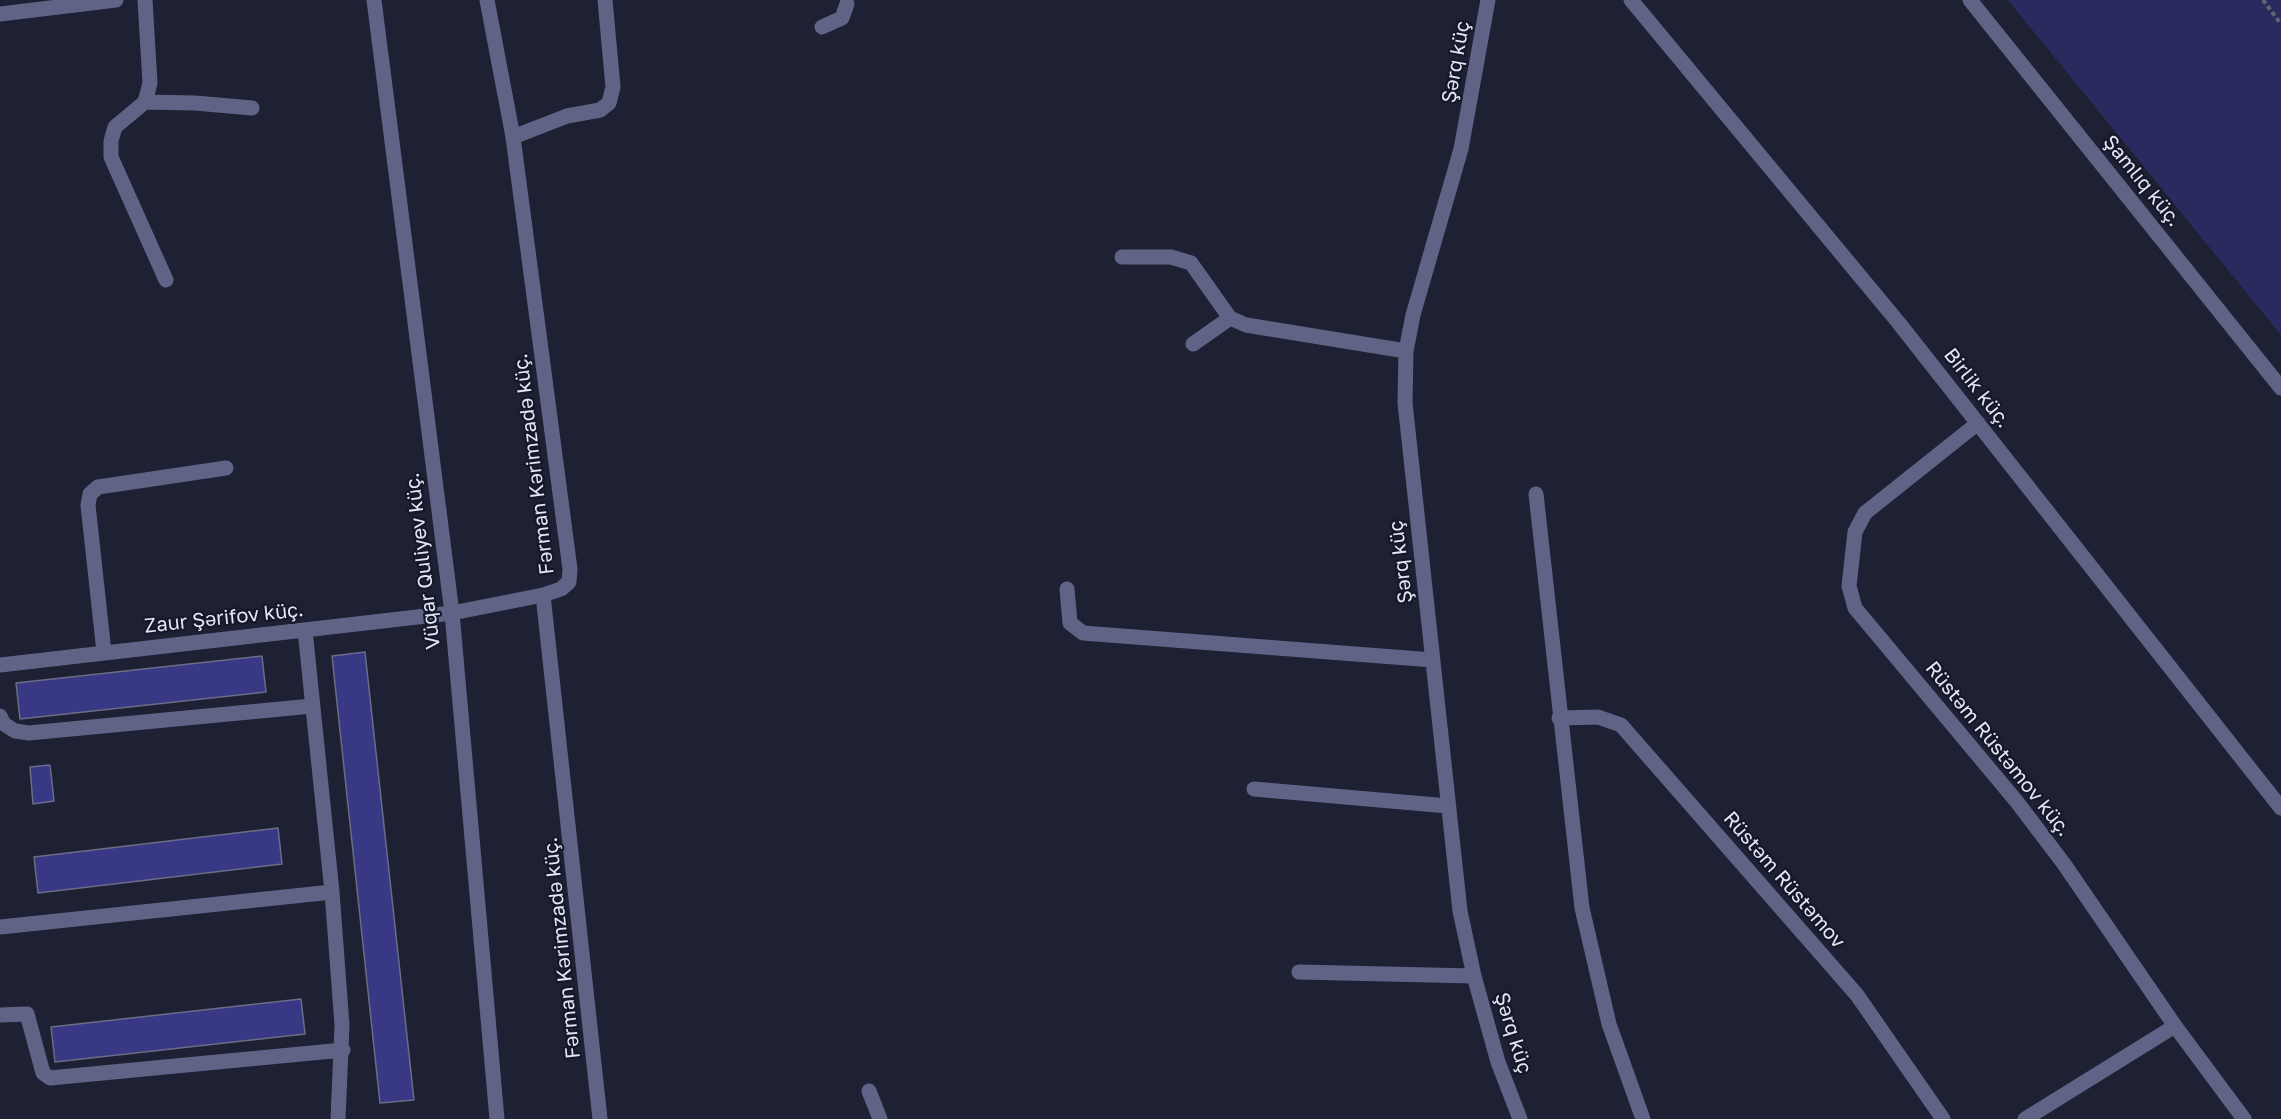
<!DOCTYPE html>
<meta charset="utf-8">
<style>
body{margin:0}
canvas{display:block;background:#1e2034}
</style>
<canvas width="2281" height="1119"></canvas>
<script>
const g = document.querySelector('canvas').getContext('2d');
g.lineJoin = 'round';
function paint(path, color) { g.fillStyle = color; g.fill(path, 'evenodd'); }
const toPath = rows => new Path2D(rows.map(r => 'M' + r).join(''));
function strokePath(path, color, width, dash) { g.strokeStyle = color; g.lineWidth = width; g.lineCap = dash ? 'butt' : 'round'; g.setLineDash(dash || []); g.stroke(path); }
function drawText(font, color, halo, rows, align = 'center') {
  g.font = font + ' "Golos Text",sans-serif'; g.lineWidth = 4.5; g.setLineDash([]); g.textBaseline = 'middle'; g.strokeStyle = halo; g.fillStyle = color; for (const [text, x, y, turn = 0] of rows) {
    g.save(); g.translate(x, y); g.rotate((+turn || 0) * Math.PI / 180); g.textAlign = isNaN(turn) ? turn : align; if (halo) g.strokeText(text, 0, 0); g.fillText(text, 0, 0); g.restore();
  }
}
const green = toPath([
 [2008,0,2281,0,2281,335]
]);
const building = toPath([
 [365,652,414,1100,380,1103,332,656,365,652],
 [262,656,266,692,20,719,16,683,262,656],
 [50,765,54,801,33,804,30,767,50,765],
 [278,828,282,864,38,893,34,857,278,828],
 [301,999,305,1034,55,1062,51,1027,301,999]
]);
const path = toPath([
 [2263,0,2281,24]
]);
const minor = toPath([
 [145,0,150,83,145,102,115,127,111,141,111,157,166,280],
 [374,0,452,613,497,1119],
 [487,0,513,137,570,569,569,582,561,589,543,595,600,1119],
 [1488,0,1461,149,1413,315,1406,351,1405,403,1460,911,1474,976,1498,1062,1520,1119],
 [1631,0,1898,322,2281,808],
 [1970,0,2281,388],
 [0,14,116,0],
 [822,27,842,18,847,4],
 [145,102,195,103,252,108],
 [513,137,567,116,600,110,609,103,613,87,605,0],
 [1122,257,1171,257,1191,263,1230,318,1246,325,1406,351],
 [1193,344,1230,318],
 [1978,423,1865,513,1855,532,1849,586,1855,608,2017,802,2064,864,2175,1026,2244,1119],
 [1536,494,1582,908,1609,1024,1643,1119],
 [1067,589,1070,623,1083,633,1433,660],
 [305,630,332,892,342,1025,338,1119],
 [104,652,88,505,90,494,98,487,226,468],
 [0,665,452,613,543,595],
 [0,716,4,724,15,731,29,733,312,706],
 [1559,718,1598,717,1621,725,1857,995,1943,1119],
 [1254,789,1448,806],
 [0,927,332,892],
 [1299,972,1474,976],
 [0,1015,27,1014,43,1073,50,1078,343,1050],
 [869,1091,880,1119],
 [2025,1119,2175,1026]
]);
const streetNames = [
 ["Şərq küç",1456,62,-80],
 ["Şamlıq küç.",2142,181,51],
 ["Birlik küç.",1977,388,52],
 ["Fərman Kərimzadə küç.",534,464,-97],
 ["Vüqar Quliyev küç.",423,561,-97],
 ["Şərq küç",1401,562,-97],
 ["Zaur Şərifov küç.",224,618,-6],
 ["Rüstəm Rüstəmov küç.",1998,749,51],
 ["Rüstəm Rüstəmov",1784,880,49],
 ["Fərman Kərimzadə küç.",562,948,-96],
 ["Şərq küç",1513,1033,73]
];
paint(green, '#292b5e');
paint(building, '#383885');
strokePath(building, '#6a6d85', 1.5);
strokePath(path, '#626476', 4, [4.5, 3]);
strokePath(minor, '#5f6487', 15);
drawText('20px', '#e4e6f4', '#15172a', streetNames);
</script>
